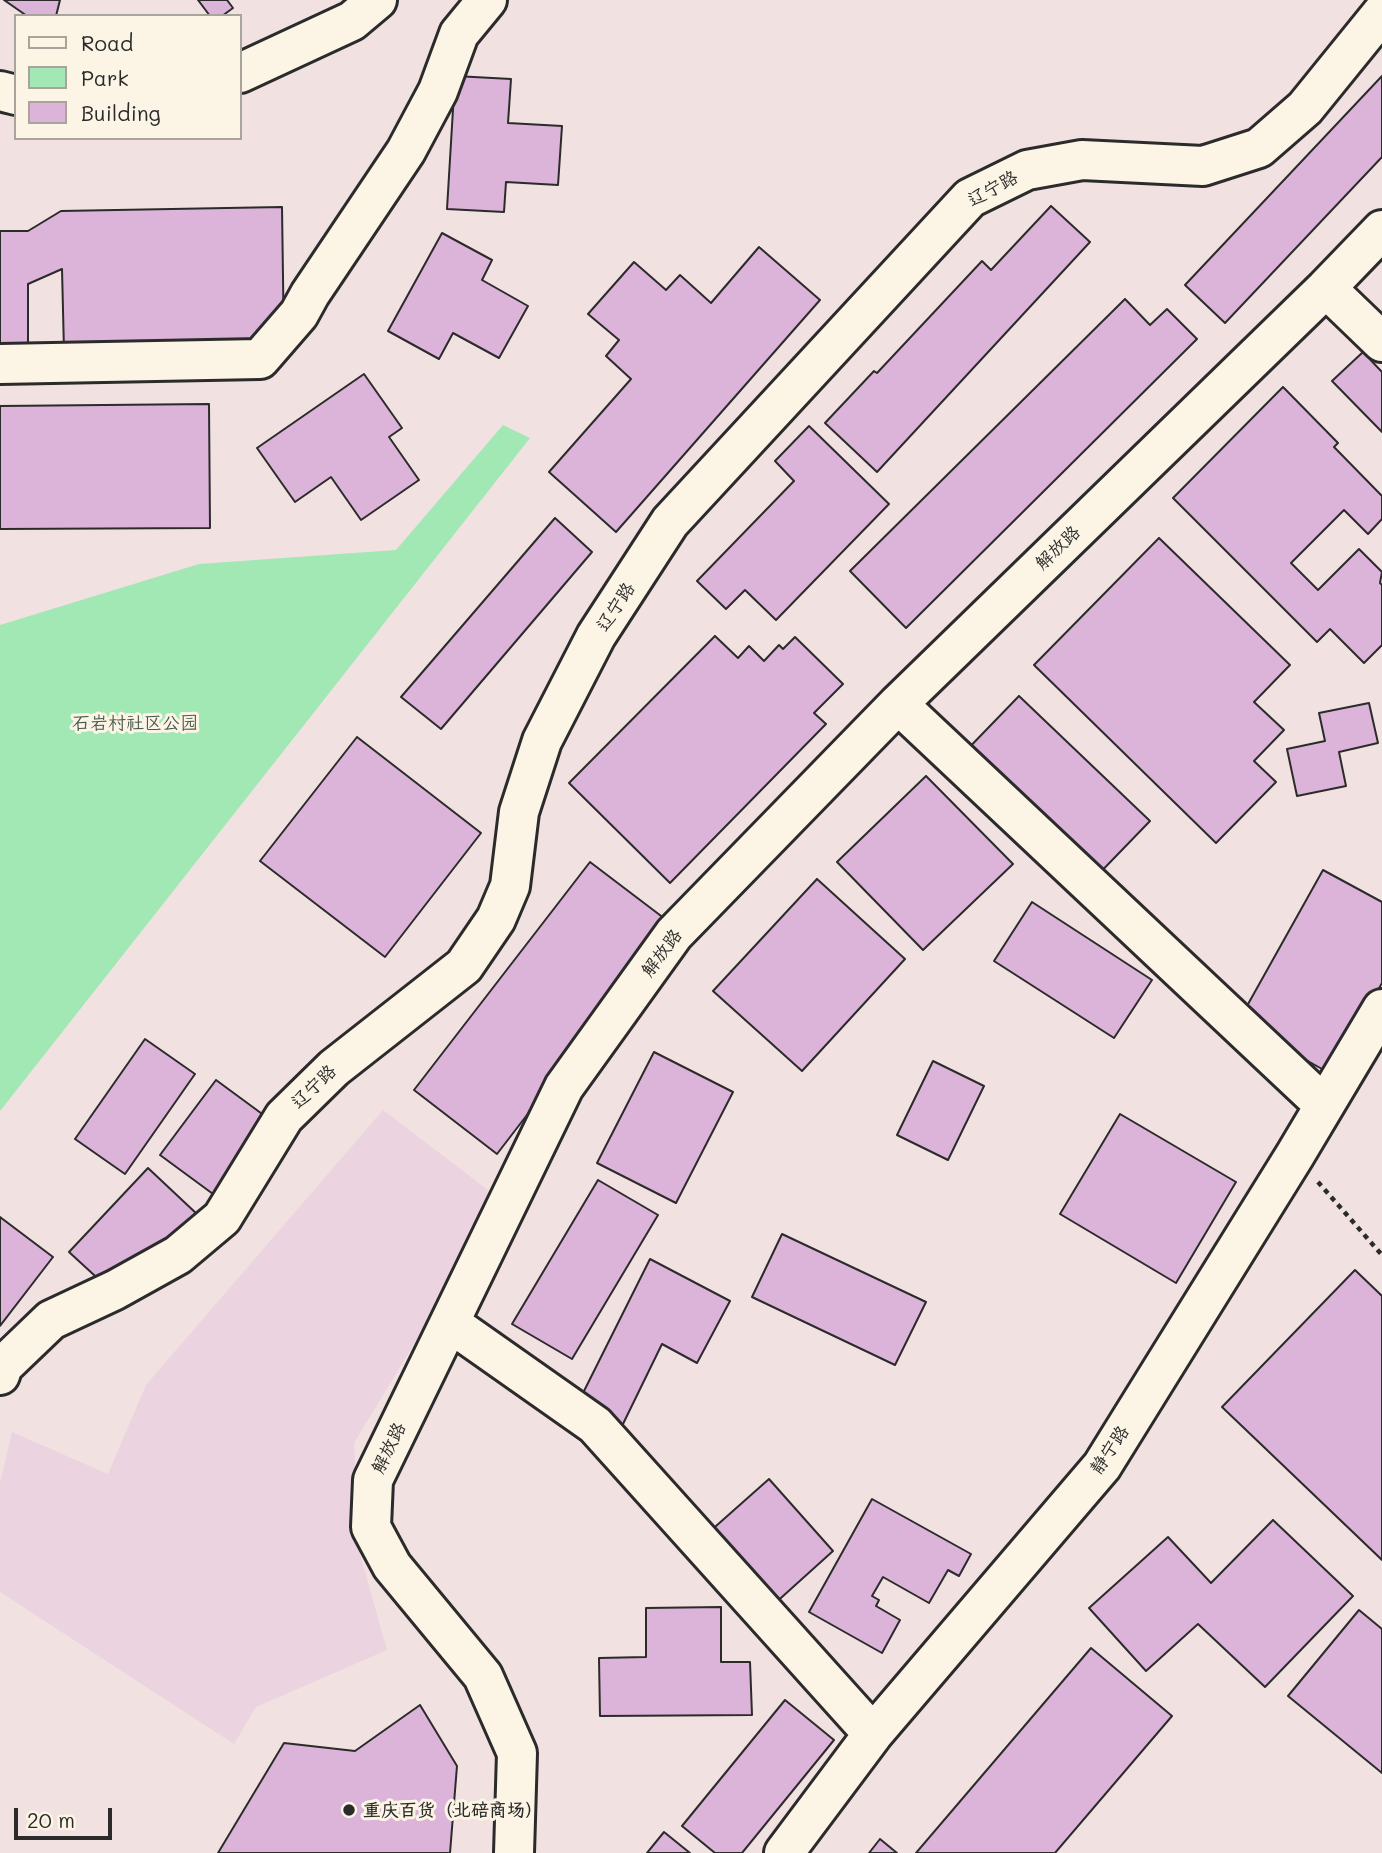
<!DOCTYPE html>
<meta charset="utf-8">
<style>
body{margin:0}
#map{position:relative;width:1382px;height:1853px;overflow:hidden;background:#f2e1e1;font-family:Mali,sans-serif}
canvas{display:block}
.legend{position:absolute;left:14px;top:14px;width:228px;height:126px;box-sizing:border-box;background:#fcf5e5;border:2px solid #a8a49b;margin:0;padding:9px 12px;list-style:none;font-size:21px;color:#2b2b2b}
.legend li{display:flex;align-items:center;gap:14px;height:35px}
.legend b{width:35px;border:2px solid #a8a49b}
.scale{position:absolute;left:14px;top:1808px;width:98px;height:32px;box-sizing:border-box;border:4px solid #2b2b2b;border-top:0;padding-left:9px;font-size:21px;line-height:24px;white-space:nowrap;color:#2b2b2b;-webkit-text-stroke:5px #fcf5e5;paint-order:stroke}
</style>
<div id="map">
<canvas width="1382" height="1853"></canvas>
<ul class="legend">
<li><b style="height:9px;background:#fcf5e5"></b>Road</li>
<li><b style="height:19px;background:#a1e8b5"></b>Park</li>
<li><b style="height:19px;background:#dcb3d9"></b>Building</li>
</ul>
<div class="scale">20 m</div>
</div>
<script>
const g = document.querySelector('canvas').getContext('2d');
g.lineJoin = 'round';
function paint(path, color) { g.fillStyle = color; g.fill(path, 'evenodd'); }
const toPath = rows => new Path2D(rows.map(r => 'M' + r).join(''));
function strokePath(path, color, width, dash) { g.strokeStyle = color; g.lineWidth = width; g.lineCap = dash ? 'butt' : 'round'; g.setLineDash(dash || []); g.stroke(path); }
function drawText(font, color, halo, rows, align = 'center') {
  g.font = font + ' Mali,"LXGW WenKai TC",sans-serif'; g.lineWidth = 6; g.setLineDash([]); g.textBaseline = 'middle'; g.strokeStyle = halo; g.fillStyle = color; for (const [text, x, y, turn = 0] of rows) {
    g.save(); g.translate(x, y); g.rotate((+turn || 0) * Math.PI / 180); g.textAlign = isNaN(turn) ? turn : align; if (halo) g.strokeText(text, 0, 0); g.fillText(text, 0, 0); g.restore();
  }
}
const built = toPath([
 [383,1110,501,1200,354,1443,359,1551,387,1650,256,1707,234,1744,0,1592,0,1483,12,1432,108,1474,146,1385]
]);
const green = toPath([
 [503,425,530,438,0,1111,0,625,199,564,396,550]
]);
const building = toPath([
 [4,0,60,0,56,16,27,16,4,0],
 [198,0,227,0,233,8,222,16,210,16,198,0],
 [455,76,511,79,508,123,562,126,558,185,506,182,504,212,447,209,455,76],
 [1382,76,1382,157,1225,323,1185,285,1382,76],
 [1051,206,1090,242,877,472,825,423,874,371,877,373,982,261,991,270,1051,206],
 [282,207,284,347,64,351,62,269,28,284,28,355,0,355,0,231,28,231,61,211,282,207],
 [442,233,492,260,482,280,528,306,499,358,453,333,439,359,388,331,442,233],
 [759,247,820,300,616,532,549,472,631,379,606,356,619,340,588,314,634,262,666,290,680,275,711,303,759,247],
 [1125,299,1150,325,1167,309,1197,339,906,628,850,571,1125,299],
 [1363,352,1382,372,1382,432,1332,381,1363,352],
 [364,374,402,428,389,437,419,480,361,520,331,477,295,502,257,448,364,374],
 [1283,387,1338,443,1334,447,1382,496,1382,519,1368,534,1344,510,1291,563,1318,590,1359,549,1382,572,1380,583,1382,585,1382,645,1364,663,1330,629,1317,642,1173,498,1283,387],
 [209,404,210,528,0,529,0,406,209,404],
 [809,426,889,504,776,620,745,590,726,609,697,581,794,481,775,461,809,426],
 [555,518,592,552,441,729,401,697,555,518],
 [1159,538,1290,665,1254,702,1284,730,1254,761,1276,782,1216,843,1034,665,1159,538],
 [715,636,738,658,749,646,764,661,779,645,783,649,795,637,843,684,814,713,826,724,670,883,569,783,715,636],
 [1019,696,1150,821,1090,883,959,758,1019,696],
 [1369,703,1378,743,1339,752,1346,786,1297,796,1287,749,1325,741,1319,713,1369,703],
 [357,737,481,833,385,957,260,861,357,737],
 [926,776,1013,864,923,950,837,862,926,776],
 [590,862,673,925,497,1154,414,1090,590,862],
 [1323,870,1382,902,1382,983,1331,1074,1238,1022,1323,870],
 [817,879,905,959,802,1071,713,991,817,879],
 [1032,902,1152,980,1114,1038,994,961,1032,902],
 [145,1039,195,1074,125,1174,75,1139,145,1039],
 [654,1052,733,1092,676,1203,597,1163,654,1052],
 [933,1061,984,1086,948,1160,897,1135,933,1061],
 [216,1080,269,1119,213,1194,160,1155,216,1080],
 [1120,1114,1236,1182,1176,1283,1060,1214,1120,1114],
 [148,1168,198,1215,119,1298,69,1252,148,1168],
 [598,1180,658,1215,572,1359,512,1324,598,1180],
 [0,1217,53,1257,0,1326,0,1217],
 [782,1234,926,1302,895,1365,752,1297,782,1234],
 [650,1259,730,1301,697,1363,662,1344,622,1426,577,1405,650,1259],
 [1355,1270,1382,1296,1382,1560,1222,1407,1355,1270],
 [769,1479,833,1551,772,1606,707,1534,769,1479],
 [872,1499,971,1554,959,1576,948,1570,929,1603,883,1577,872,1596,879,1600,876,1606,900,1620,882,1653,809,1612,872,1499],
 [1273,1520,1353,1596,1265,1687,1198,1624,1146,1671,1089,1608,1168,1537,1211,1583,1273,1520],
 [721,1607,721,1662,750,1662,752,1715,600,1716,599,1658,646,1657,646,1608,721,1607],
 [1359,1610,1382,1629,1382,1773,1288,1696,1359,1610],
 [1091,1648,1172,1716,1055,1853,916,1853,1091,1648],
 [785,1700,834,1740,742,1853,715,1853,682,1826,785,1700],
 [420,1705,457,1766,450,1853,218,1853,284,1743,355,1751,420,1705],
 [664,1832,690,1853,647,1853,664,1832],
 [880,1839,897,1853,869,1853,880,1839]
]);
const path = toPath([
 [1318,1182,1382,1255]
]);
const minor = toPath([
 [240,73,352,21,377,0],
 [0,91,16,95],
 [1326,288,1382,342],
 [0,364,260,359,299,314,310,294,406,151,438,91,459,34,487,0],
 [898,704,1324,1105],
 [450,1323,595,1425,873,1734],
 [0,1375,3,1366,51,1320,115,1290,178,1255,222,1218,284,1117,334,1068,464,966,496,919,510,886,519,812,542,741,596,636,670,522,970,198,1027,170,1082,160,1203,166,1259,148,1305,108,1382,13],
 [514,1853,517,1753,483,1676,392,1566,371,1527,373,1480,564,1087,674,934,898,704,1326,288,1382,230],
 [784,1853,873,1734,1102,1466,1295,1155,1382,1009]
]);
const markers = [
 [349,1810,7,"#2b2b2b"]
];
const streetNames = [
 ["辽宁路",993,189,-29],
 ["解放路",1058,548,-44],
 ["辽宁路",616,607,-57],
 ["解放路",662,953,-53],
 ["辽宁路",314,1087,-44],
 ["解放路",389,1448,-64],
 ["静宁路",1110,1450,-56]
];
const parkNames = [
 ["石岩村社区公园",135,723]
];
const poiNames = [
 ["重庆百货（北碚商场）",363,1810]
];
paint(built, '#ebd3df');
paint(green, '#a1e8b5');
paint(building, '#dcb3d9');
strokePath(building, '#2b2b2b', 2);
strokePath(minor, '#2b2b2b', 44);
strokePath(path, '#2b2b2b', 4.5, [5, 5]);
strokePath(minor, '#fcf5e5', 38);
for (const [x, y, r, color] of markers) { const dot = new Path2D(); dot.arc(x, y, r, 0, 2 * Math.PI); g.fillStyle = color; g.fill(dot); strokePath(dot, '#fcf5e5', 2.5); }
drawText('18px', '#2b2b2b', '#fcf5e5', streetNames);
drawText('18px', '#485a4e', '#fcf5e5', parkNames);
drawText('bold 18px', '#2b2b2b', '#fcf5e5', poiNames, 'left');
</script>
